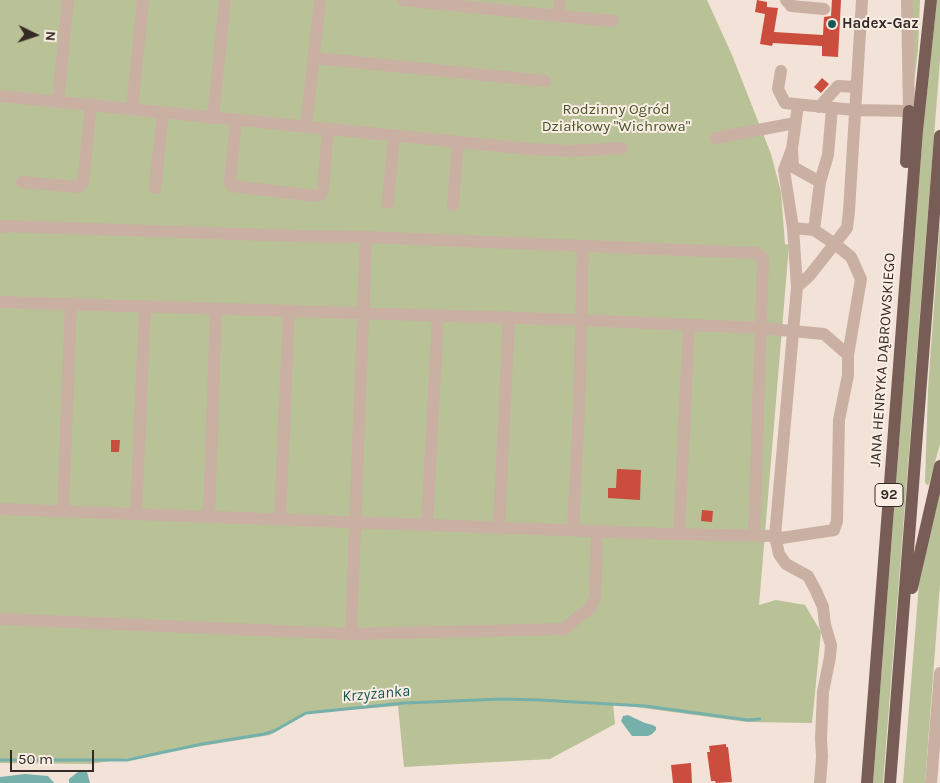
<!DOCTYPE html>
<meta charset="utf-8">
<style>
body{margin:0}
#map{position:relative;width:940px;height:783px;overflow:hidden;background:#f2e2d8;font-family:Karla,sans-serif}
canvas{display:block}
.north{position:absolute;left:10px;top:10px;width:50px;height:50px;-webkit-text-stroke:4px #faede4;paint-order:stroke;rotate:94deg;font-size:14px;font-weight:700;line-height:20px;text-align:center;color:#352926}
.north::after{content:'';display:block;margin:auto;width:18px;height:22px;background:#352926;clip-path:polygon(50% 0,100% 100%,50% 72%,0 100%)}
.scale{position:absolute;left:10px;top:750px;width:84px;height:22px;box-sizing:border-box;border:2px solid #352926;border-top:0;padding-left:6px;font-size:15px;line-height:18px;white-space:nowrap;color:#352926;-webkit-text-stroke:4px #faede4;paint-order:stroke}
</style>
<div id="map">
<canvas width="940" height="783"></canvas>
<div class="north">N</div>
<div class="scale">50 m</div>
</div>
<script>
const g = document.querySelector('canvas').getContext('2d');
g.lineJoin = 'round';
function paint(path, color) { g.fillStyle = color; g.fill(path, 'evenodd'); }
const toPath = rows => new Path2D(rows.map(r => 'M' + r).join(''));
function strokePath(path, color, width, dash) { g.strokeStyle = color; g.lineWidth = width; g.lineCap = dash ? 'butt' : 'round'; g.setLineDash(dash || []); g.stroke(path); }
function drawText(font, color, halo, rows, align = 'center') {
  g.font = font + ' Karla,sans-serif'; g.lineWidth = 4; g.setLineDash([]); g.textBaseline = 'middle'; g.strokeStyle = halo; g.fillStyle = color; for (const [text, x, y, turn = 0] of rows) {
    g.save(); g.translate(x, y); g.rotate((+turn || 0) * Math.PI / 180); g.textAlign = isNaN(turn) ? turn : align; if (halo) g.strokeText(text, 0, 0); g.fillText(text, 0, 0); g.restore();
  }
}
const green = toPath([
 [0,0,707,0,732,55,771,154,781,192,785,244,789,245,759,605,776,600,805,605,821,632,812,723,747,722,613,704,615,724,550,759,404,767,398,706,307,713,270,735,91,764,0,763],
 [911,0,920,0,918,51,914,82],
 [937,0,940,0,940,60,883,783,873,783,923,131],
 [940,222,940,444,929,484,927,485,925,482,928,389],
 [940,487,940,584,925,783,903,783,919,584]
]);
const water = toPath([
 [628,715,645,723,653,725,656,727,656,730,652,734,648,736,632,736,621,721,623,716],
 [78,772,87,772,90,783,69,783,69,779],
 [25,774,48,776,54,783,0,783,0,777]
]);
const stream = toPath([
 [0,760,127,760,202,744,264,734,274,731,306,713,405,703,502,699,540,700,645,706,748,720,760,719]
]);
const building = toPath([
 [757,0,767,2,767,7,778,8,774,32,823,35,824,17,831,16,832,0,841,0,838,57,822,56,822,46,773,43,772,46,760,44,765,14,755,12],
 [822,78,829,84,821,93,814,87],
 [111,440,120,440,119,452,111,452],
 [617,469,641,470,640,500,608,498,608,488,616,488],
 [702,510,713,511,712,522,701,521],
 [726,744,726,747,728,747,732,782,716,783,715,781,711,781,707,752,710,752,709,746],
 [691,763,692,783,673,783,671,765]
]);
const minor = toPath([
 [403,0,559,16,560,0],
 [786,0,791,6,824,9],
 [559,16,613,21],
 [314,58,545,81],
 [781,71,778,89,785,103,854,110,909,111,907,0],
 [0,96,529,149,573,151,622,148],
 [58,101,68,0],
 [798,105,792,149,793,167,820,182],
 [819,107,838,86,856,87],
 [132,109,143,0],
 [213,118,225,0],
 [236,120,230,182,232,186,316,196,321,195,323,190,328,129],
 [306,127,320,0],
 [716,138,795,123],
 [792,149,784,170,793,228,797,287],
 [22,182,78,187,83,183,91,104],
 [155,188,163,112],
 [388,203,394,136],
 [453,205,458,143],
 [0,228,5,226,297,236,366,237,757,253,763,258,754,536],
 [814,230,820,182,828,155,832,108],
 [0,302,582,320,760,328,824,334,848,355],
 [0,509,670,534,775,536],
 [63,511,71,304],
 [136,514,145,306],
 [209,517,216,308],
 [280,519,289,310],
 [427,525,438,315],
 [499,527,509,317],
 [573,530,579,408,583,246],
 [679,533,689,325],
 [775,539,834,530,837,521,839,420,848,375,848,355,861,279,851,257,835,244,814,230,793,228],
 [0,619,351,634,565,629,579,616,589,610,595,598,597,531],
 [351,634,366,237],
 [820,783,822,757,821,739,823,692,830,657,831,645,825,625,823,607,816,591,808,576,786,564,779,554,775,536,797,287,810,275,847,228,849,211,862,0],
 [931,783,940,673]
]);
const major = toPath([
 [906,162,909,111],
 [912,588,940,466],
 [867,783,917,131,931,0],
 [890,783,940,136]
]);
const markers = [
 [832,24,5,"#1a5854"]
];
const shields = [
 [889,495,28]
];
const shieldNames = [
 ["92",889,495]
];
const poiNames = [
 ["Hadex-Gaz",842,24]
];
const parkNames = [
 ["Rodzinny Ogród",616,110],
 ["Działkowy \"Wichrowa\"",616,127]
];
const streetNames = [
 ["JANA HENRYKA DĄBROWSKIEGO",883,360,-86]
];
const waterNames = [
 ["Krzyżanka",376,694,-5]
];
paint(green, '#b9c197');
paint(water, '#76b0ab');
strokePath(stream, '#76b0ab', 3);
paint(building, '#cb4d3d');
strokePath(minor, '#cab0a3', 12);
strokePath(major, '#785d56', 12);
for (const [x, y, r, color] of markers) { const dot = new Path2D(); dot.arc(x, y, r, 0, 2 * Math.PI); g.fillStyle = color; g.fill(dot); strokePath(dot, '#faede4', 2); }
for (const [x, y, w] of shields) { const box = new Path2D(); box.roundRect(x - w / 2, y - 11.5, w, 23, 4); g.fillStyle = '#faede4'; g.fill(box); strokePath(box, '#352926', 1); }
drawText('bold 14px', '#352926', null, shieldNames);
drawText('bold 15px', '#352926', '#faede4', poiNames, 'left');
drawText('15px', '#4a5428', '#faede4', parkNames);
drawText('15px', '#352926', '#faede4', streetNames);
drawText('italic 16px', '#1a5854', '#faede4', waterNames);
</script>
